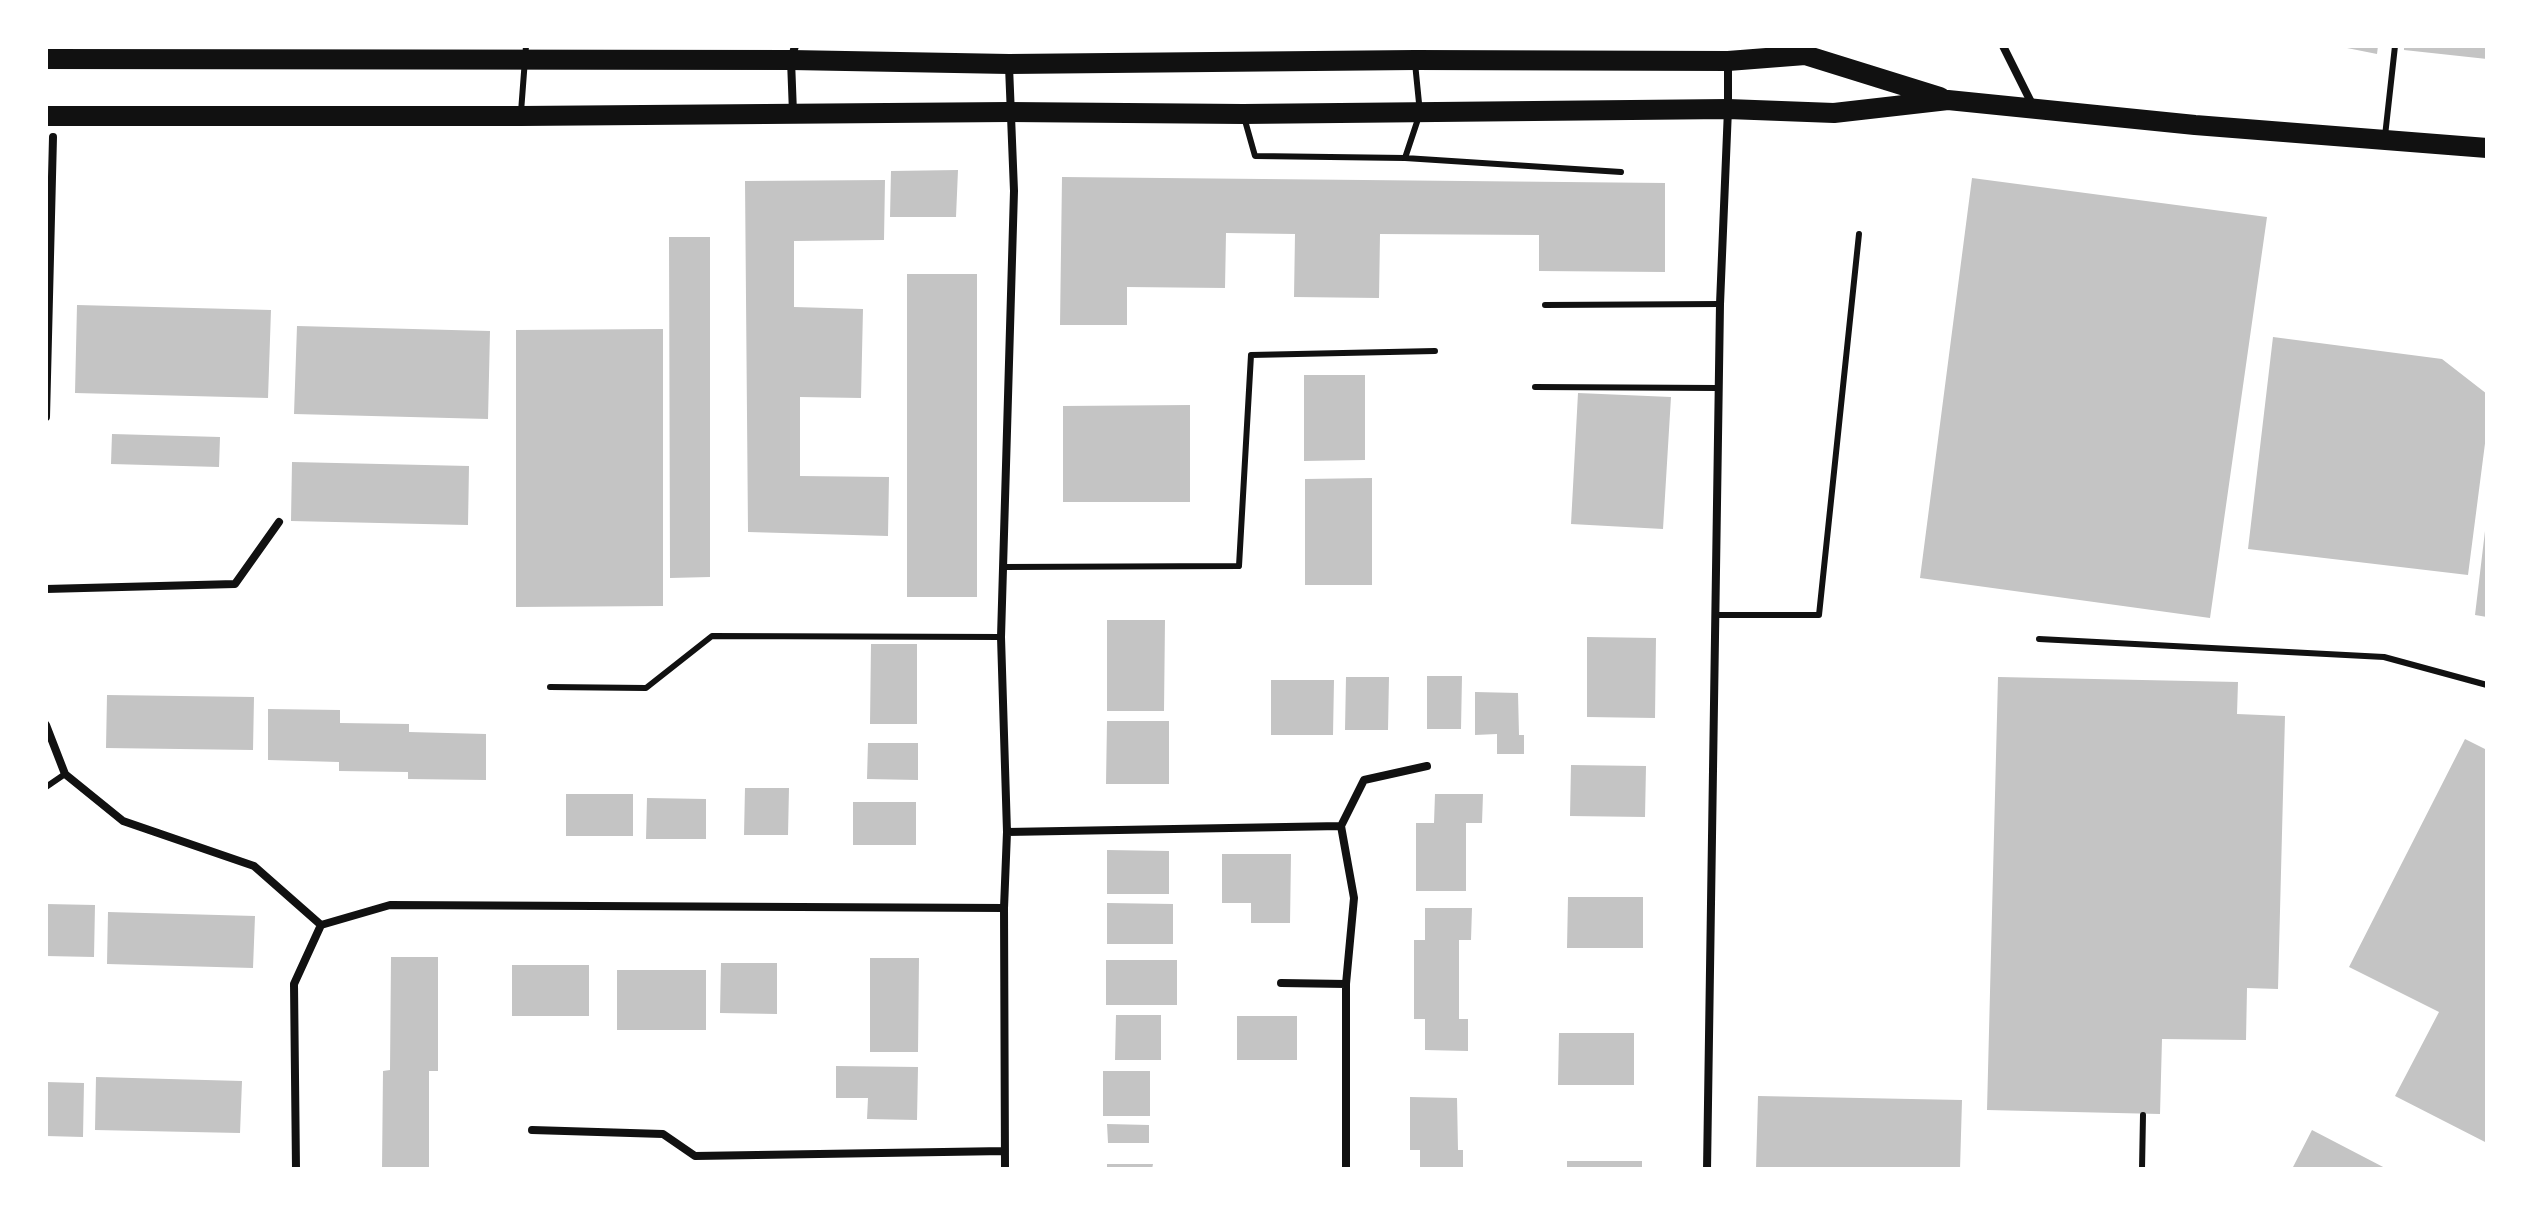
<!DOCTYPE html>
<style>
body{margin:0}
#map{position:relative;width:2533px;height:1215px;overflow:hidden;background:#fff;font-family:"Libre Baskerville",serif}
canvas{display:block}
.frame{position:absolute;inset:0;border:48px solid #fff;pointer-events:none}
</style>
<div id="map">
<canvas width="2533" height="1215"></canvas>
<div class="frame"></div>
</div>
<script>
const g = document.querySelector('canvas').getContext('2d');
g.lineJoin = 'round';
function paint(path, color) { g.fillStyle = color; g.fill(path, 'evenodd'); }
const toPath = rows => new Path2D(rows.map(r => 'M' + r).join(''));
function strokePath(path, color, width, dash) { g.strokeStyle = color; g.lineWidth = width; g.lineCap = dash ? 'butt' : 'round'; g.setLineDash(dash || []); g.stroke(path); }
const building = toPath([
 [2337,46,2378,46,2377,54],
 [2404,46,2487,46,2487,59,2404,50],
 [958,170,956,217,890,217,891,171],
 [1062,177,1665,183,1665,272,1539,271,1539,235,1380,234,1379,298,1294,297,1295,234,1226,233,1225,288,1127,287,1127,325,1060,325],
 [1972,178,2267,217,2210,618,1920,578],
 [885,180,884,240,794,241,794,307,863,309,861,398,800,397,800,476,889,477,888,536,748,532,745,181],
 [669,237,710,237,710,577,670,578],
 [907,274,977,274,977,597,907,597],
 [77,305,271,310,268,398,75,393],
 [297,326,490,331,488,419,294,414],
 [663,329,663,606,516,607,516,330],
 [2273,337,2442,359,2487,394,2487,428,2468,575,2248,549],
 [1304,375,1365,375,1365,460,1304,461],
 [1578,393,1671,397,1663,529,1571,524],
 [1190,405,1190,502,1063,502,1063,406],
 [112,434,220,437,219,467,111,464],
 [292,462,469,466,468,525,291,521],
 [1372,478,1372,585,1305,585,1305,479],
 [2485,531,2487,531,2487,617,2475,615],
 [1107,620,1165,620,1164,711,1107,711],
 [1587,637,1656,638,1655,718,1587,717],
 [871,644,917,644,917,724,870,724],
 [1427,676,1462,676,1461,729,1427,729],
 [1346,677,1389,677,1388,730,1345,730],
 [1998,677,2238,682,2237,714,2285,716,2278,989,2247,988,2246,1040,2162,1039,2160,1114,1987,1110],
 [1271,680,1334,680,1333,735,1271,735],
 [1475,692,1518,693,1519,735,1524,735,1524,754,1497,754,1497,734,1475,735],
 [107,695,254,697,253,750,106,748],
 [268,709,340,710,340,723,409,724,409,732,486,734,486,780,408,779,408,772,339,771,339,762,268,760],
 [1107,721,1169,721,1169,784,1106,784],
 [2465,739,2487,750,2487,1143,2395,1096,2439,1012,2349,967],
 [868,743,918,743,918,780,867,779],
 [1571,765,1646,766,1645,817,1570,816],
 [745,788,789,788,788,835,744,835],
 [566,794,633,794,633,836,566,836],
 [1435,794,1483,794,1482,823,1466,823,1466,891,1416,891,1416,823,1434,823],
 [647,798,706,799,706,839,646,839],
 [853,802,916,802,916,845,853,845],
 [1107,850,1169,851,1169,894,1107,894],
 [1222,854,1291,854,1290,923,1251,923,1251,903,1222,903],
 [1568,897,1643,897,1643,948,1567,948],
 [1107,903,1173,904,1173,944,1107,944],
 [46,904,95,905,94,957,46,956],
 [1425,908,1472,908,1471,940,1459,940,1459,1019,1468,1019,1468,1051,1425,1050,1425,1019,1414,1019,1414,940,1425,940],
 [108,912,255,916,253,968,107,964],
 [391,957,438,957,438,1071,429,1071,429,1169,382,1169,383,1071,390,1070],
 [870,958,919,958,918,1052,870,1052],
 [1106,960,1177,960,1177,1005,1106,1005],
 [721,963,777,963,777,1014,720,1013],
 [512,965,589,965,589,1016,512,1016],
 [617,970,706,970,706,1030,617,1030],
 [1116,1015,1161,1015,1161,1060,1115,1060],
 [1237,1016,1297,1016,1297,1060,1237,1060],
 [1559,1033,1634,1033,1634,1085,1558,1085],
 [836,1066,918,1067,917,1120,867,1119,868,1098,836,1098],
 [1103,1071,1150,1071,1150,1116,1103,1116],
 [96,1077,242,1081,240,1133,95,1130],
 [46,1082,84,1083,83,1137,46,1136],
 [1758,1096,1962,1100,1960,1169,1756,1169],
 [1410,1097,1457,1098,1458,1150,1463,1150,1463,1169,1420,1169,1420,1150,1410,1150],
 [1107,1124,1149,1125,1149,1143,1108,1143],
 [2312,1130,2387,1169,2292,1169],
 [1567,1161,1642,1161,1642,1169,1567,1169],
 [1107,1164,1153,1164,1152,1169,1107,1169]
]);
const service = toPath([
 [521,112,526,46],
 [1244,117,1255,156,1405,158,1420,113,1415,63],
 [2385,136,2395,46],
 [1405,158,1621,172],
 [1545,305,1720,304],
 [1535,387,1718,388],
 [1004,567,1239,566,1251,355,1435,351],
 [1715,615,1819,615,1859,234],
 [2039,639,2384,657,2487,685],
 [550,687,646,688,712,636,1001,637],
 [46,787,65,774],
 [2142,1169,2143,1115]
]);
const minor = toPath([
 [2003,46,2033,106],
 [793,113,791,60,795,46],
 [46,417,53,137],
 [46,589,235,584,279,522],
 [46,725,65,774,123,821,254,866,321,925],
 [1007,832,1341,826],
 [1281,983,1346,984],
 [532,1130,663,1134,695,1156,1005,1151],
 [296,1169,294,984,321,925,390,905,1004,908],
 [1005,1169,1004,908,1007,832,1001,637,1014,191,1009,66],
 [1346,1169,1346,984,1354,898,1341,826,1364,780,1427,766],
 [1707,1169,1720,304,1728,109,1728,62]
]);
const primary = toPath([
 [46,59,791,60,1009,64,1415,60,1728,61,1805,55,1940,97],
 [46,116,521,116,1009,112,1243,114,1728,109,1834,113,1948,100,2195,125,2487,148]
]);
paint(building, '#c4c4c4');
strokePath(service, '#111', 6);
strokePath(minor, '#111', 8);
strokePath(primary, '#111', 20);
</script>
